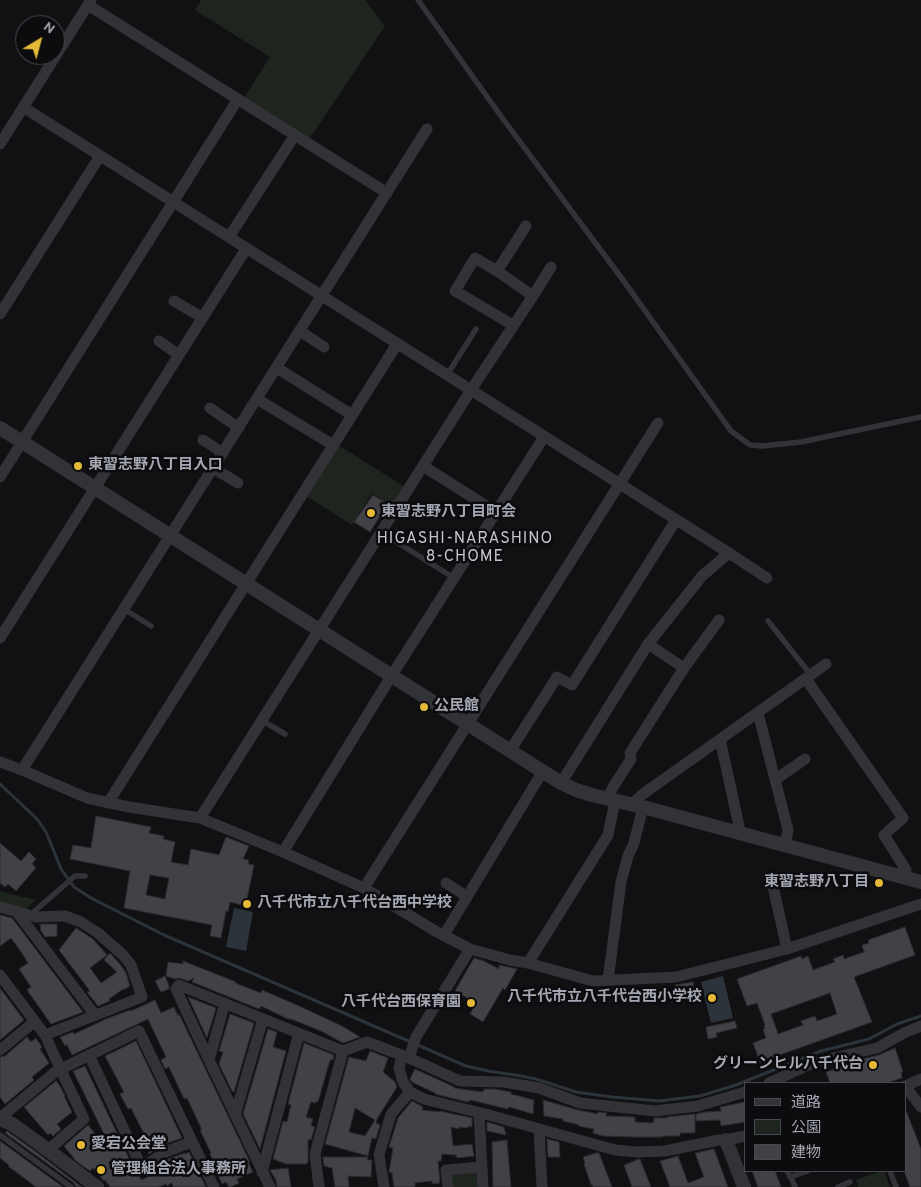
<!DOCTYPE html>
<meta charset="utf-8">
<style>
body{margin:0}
#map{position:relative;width:921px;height:1187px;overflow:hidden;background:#111113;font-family:Overpass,"Noto Sans JP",sans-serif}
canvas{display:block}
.legend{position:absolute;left:744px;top:1082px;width:162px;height:90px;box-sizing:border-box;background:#0c0c0e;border:1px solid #494a50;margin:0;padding:6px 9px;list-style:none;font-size:15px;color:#a4a7b2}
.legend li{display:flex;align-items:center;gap:10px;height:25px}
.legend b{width:25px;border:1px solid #494a50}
.north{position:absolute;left:15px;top:15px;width:50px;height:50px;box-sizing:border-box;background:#0c0c0e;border:1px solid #494a50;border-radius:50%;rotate:37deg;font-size:14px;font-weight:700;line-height:20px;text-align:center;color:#a4a7b2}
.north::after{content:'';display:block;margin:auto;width:18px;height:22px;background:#e4b938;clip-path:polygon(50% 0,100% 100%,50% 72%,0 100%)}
</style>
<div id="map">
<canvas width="921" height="1187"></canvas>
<ul class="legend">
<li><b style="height:6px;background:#333337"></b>道路</li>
<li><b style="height:14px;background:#1e251f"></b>公園</li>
<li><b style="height:14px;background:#414146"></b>建物</li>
</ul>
<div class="north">N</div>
</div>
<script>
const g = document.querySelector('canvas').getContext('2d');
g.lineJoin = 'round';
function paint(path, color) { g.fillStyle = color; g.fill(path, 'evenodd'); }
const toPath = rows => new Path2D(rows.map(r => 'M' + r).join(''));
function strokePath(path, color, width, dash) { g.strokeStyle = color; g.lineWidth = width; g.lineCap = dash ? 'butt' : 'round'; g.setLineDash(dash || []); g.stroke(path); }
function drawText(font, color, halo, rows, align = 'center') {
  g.font = font + ' Overpass,"Noto Sans JP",sans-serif'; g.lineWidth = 5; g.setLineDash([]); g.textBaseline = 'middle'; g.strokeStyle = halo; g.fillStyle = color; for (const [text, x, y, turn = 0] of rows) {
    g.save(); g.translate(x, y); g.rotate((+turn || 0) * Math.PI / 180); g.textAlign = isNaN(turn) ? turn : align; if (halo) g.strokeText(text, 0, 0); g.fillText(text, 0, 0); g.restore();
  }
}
const green = toPath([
 [201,0,365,0,385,26,310,138,244,98,270,57,195,10],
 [338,445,405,487,394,507,372,493,352,525,306,496],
 [0,891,6,893,36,900,25,910,0,904],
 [473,1170,479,1175,480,1187,451,1187,450,1176,453,1172],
 [881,1171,884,1171,890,1187,858,1187,856,1180]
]);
const water = toPath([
 [234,908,253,912,246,951,226,947],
 [723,976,733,1018,711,1023,701,982]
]);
const stream = toPath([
 [0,784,37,819,46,832,61,869,74,887,91,898,164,935,466,1066,488,1071,521,1076,536,1079,576,1092,612,1097,659,1101,700,1096,736,1085,821,1051,869,1039,897,1024,921,1016]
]);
const building = toPath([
 [373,495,388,504,370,532,354,522,373,495],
 [96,816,151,827,149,833,164,836,163,839,175,842,171,862,188,865,191,849,219,855,226,837,249,846,243,859,249,860,248,864,254,865,247,899,244,899,242,905,230,902,228,912,226,911,221,938,210,936,212,925,124,908,130,871,70,859,73,845,91,848,96,816],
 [150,875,169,878,165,899,146,895,150,875],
 [0,843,21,861,29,852,36,859,32,864,36,868,16,891,8,884,5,887,0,883,0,843],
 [0,915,12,918,83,1012,51,1024,27,990,31,987,19,969,28,963,22,953,11,938,0,946,0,915],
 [40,924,57,924,57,936,45,937,41,931,40,924],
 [905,927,915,955,854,977,872,1022,760,1062,753,1043,766,1038,763,1029,765,1029,764,1026,765,1025,757,1003,747,1006,737,979,801,956,802,959,808,956,813,970,835,962,833,959,843,955,844,959,864,952,862,945,869,943,868,940,905,927],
 [830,993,837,1014,817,1021,815,1016,801,1021,803,1025,778,1034,771,1014,830,993],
 [76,928,93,939,107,955,90,968,101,983,117,972,104,960,110,953,120,964,126,973,130,986,123,990,123,989,109,999,110,1001,98,1006,87,992,90,991,59,950,76,928],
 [474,958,484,961,499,969,499,965,517,969,505,990,503,988,483,1022,470,1014,476,1003,455,991,474,958],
 [183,961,236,982,235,983,261,993,262,990,299,1006,342,1026,360,1037,343,1043,321,1031,291,1019,288,1019,261,1006,259,1009,192,982,194,978,188,981,179,978,175,979,166,976,168,962,183,964,183,961],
 [165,976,169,986,169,989,161,992,155,981,165,976],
 [693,982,695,995,677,997,675,985,693,982],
 [0,988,24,1020,0,1040,0,988],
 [188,997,216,1008,207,1038,188,997],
 [155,1000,161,1013,174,1007,178,1016,179,1014,250,1162,248,1162,253,1172,237,1179,239,1183,231,1187,229,1187,226,1182,222,1184,216,1171,218,1170,210,1154,211,1153,200,1130,202,1130,187,1098,184,1099,169,1067,165,1069,161,1060,166,1057,148,1019,72,1055,67,1045,65,1046,60,1037,73,1032,74,1034,106,1019,130,1010,131,1011,155,1000],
 [230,1014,254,1023,234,1092,232,1091,219,1064,223,1052,219,1051,230,1014],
 [735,1021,737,1028,716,1033,717,1037,708,1039,706,1027,735,1021],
 [268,1029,277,1032,273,1047,286,1051,260,1149,243,1114,268,1029],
 [27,1037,31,1042,36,1038,42,1047,40,1049,49,1063,32,1077,34,1080,5,1104,0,1097,0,1057,5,1056,27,1037],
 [136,1041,182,1138,162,1145,149,1154,145,1145,148,1143,146,1138,131,1108,128,1109,120,1094,124,1092,105,1056,136,1041],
 [304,1043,334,1055,333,1060,330,1060,318,1102,316,1101,316,1103,311,1102,306,1117,313,1119,311,1126,315,1127,311,1140,308,1139,308,1162,307,1162,307,1164,286,1164,273,1159,283,1121,287,1122,291,1105,288,1104,304,1043],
 [895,1048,903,1072,901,1072,902,1078,887,1083,830,1083,826,1072,847,1065,850,1062,879,1055,895,1048],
 [370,1051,388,1058,383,1072,395,1082,397,1087,377,1119,376,1123,380,1125,376,1139,372,1138,368,1156,325,1144,349,1057,366,1061,370,1051],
 [355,1108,375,1120,365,1136,349,1132,355,1108],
 [85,1066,135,1171,139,1175,141,1180,163,1170,160,1165,168,1159,185,1153,185,1154,189,1152,206,1187,173,1187,172,1183,167,1186,166,1184,159,1187,110,1187,105,1180,104,1181,93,1168,90,1171,76,1161,64,1146,88,1125,109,1151,112,1150,73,1071,85,1066],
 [415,1069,454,1087,454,1088,482,1092,482,1091,484,1091,484,1089,494,1089,511,1092,511,1094,534,1100,533,1114,509,1107,508,1109,470,1100,468,1102,435,1094,436,1093,433,1092,412,1082,410,1079,415,1069],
 [56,1081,60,1086,65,1096,64,1096,72,1112,57,1124,61,1129,53,1136,50,1133,48,1135,24,1107,56,1081],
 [543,1100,578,1110,598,1114,598,1112,607,1113,606,1116,635,1117,635,1122,652,1123,653,1122,654,1122,654,1118,667,1118,667,1117,695,1114,695,1133,680,1133,680,1136,663,1136,663,1137,634,1137,603,1136,593,1133,594,1129,578,1126,579,1125,563,1121,563,1119,544,1116,543,1100],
 [412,1101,423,1107,422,1110,440,1112,440,1111,472,1118,472,1127,468,1126,468,1128,459,1127,459,1129,451,1127,453,1146,472,1144,474,1156,457,1158,456,1155,442,1154,441,1161,438,1161,440,1183,432,1184,432,1181,415,1183,415,1187,394,1187,392,1173,389,1172,393,1148,389,1147,398,1118,412,1101],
 [745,1102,745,1122,721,1126,720,1120,696,1121,696,1114,705,1112,721,1111,720,1107,745,1102],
 [905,1108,921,1149,921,1187,910,1187,905,1174,905,1108],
 [487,1122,504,1127,506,1135,487,1131,487,1122],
 [7,1131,35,1151,82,1187,76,1187,74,1183,5,1133,7,1131],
 [547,1139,559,1142,560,1157,548,1157,547,1139],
 [507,1140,511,1187,493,1187,492,1142,507,1140],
 [0,1141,63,1187,36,1187,8,1166,9,1165,0,1158,0,1141],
 [714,1149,728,1187,670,1187,660,1161,678,1156,688,1183,704,1177,695,1153,714,1149],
 [596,1153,599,1153,612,1187,593,1187,592,1184,591,1185,584,1164,585,1163,583,1157,596,1153],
 [323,1157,368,1157,367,1160,372,1160,371,1177,348,1176,349,1187,335,1187,332,1168,324,1166,323,1157],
 [639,1159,640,1159,651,1187,632,1187,624,1165,639,1159],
 [288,1168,291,1187,277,1187,276,1180,270,1170,288,1168],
 [752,1171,775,1171,781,1187,758,1187,752,1171]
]);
const service = toPath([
 [418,0,503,119,623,280,731,431,750,445,762,446,801,442,921,417],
 [447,375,476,329],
 [381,532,454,578],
 [124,609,151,626],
 [768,621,811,675],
 [261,720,285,734],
 [30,915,75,876,85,876],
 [0,1135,71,1187],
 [787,1171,790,1177,808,1171],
 [890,1171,896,1187],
 [791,1177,795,1187],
 [838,1187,850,1182]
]);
const minor = toPath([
 [88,5,387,193],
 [23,107,729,553,767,578],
 [0,144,91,0],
 [229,237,295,135],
 [497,271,526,226],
 [174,301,203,318],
 [0,314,100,156],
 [513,325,455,291,475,258,497,271,533,296],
 [300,331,324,347],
 [159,341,179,355],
 [277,368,352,415],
 [257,399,333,445],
 [210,408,239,428],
 [203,440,223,453],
 [423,466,496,512],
 [213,468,238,483],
 [0,477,238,99],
 [0,638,246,249],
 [648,644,684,668],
 [806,679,903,818,884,835,906,870,902,877],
 [758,713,788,830,785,845],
 [720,739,739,826,736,832],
 [510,751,557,677,572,685,676,520],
 [0,762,22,770,87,798,129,807,200,818,283,852,364,888,437,932,470,949,510,960,528,963,593,981,676,977,787,949,921,904],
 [22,770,427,129],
 [775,780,805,759],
 [561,783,648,644,702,576,729,553],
 [607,799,613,787,631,759,630,753,684,668,719,620],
 [108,803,397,344],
 [632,804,643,794,826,664],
 [200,818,471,390,533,296,551,267],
 [283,852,392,675,544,437],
 [780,879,772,882,787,949],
 [446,883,466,896],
 [364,888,658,423],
 [0,907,36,917,65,916,81,922,98,933,123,955,131,965,142,997,45,1035],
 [16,911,95,1015],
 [444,935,543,771],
 [528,963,608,835,615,801],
 [0,975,45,1035,60,1068,0,1118],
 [608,980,621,882,628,856,634,843,643,807],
 [0,1050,34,1022],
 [89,1055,142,1168,165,1152,192,1142],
 [402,1055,399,1068,403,1082,410,1092,424,1099,489,1115,615,1150,637,1152,665,1151,719,1140,726,1140,745,1136],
 [409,1058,416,1037,470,949],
 [209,1060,225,1003],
 [61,1069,139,1031,214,1187],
 [769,1083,815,1062,877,1048,906,1032,921,1026],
 [905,1086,921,1107],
 [905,1086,921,1079],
 [479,1113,483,1187],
 [235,1115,263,1019],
 [539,1129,542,1187],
 [48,1150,84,1119,60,1068],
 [262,1172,299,1033],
 [270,1187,209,1060,176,989,179,985,343,1051,367,1042,409,1058,460,1081,504,1082,539,1088,580,1103,655,1111,698,1106,745,1092],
 [319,1187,315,1154,343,1051],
 [384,1187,379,1155,391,1114,410,1092],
 [448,1187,446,1170,481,1167]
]);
const tertiary = toPath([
 [0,428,561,783,576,790,592,795,643,807,921,882],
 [0,1119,12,1124,48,1150,97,1187],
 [726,1140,744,1187]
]);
const markers = [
 [78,466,5,"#e4b938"],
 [371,513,5,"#e4b938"],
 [424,707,5,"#e4b938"],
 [879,883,5,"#e4b938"],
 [247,904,5,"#e4b938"],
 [712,998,5,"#e4b938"],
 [471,1003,5,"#e4b938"],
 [873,1065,5,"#e4b938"],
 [81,1145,5,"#e4b938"],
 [101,1170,5,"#e4b938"]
];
const poiNames = [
 ["東習志野八丁目入口",88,466],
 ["東習志野八丁目町会",381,513],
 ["公民館",434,707],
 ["東習志野八丁目",869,883,"right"],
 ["八千代市立八千代台西中学校",257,904],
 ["八千代市立八千代台西小学校",702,998,"right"],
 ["八千代台西保育園",461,1003,"right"],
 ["グリーンヒル八千代台",863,1065,"right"],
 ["愛宕公会堂",91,1145],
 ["管理組合法人事務所",111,1170]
];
const neighbourhoodNames = [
 ["HIGASHI-NARASHINO",465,540],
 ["8-CHOME",465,558]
];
paint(green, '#1e251f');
paint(water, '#2c333a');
strokePath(stream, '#2c333a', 3);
paint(building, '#414146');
strokePath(building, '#2c2b2f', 1);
strokePath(service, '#333337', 5.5);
strokePath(minor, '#333337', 11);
strokePath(tertiary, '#333337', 14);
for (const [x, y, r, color] of markers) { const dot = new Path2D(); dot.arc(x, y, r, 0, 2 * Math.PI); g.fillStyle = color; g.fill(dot); strokePath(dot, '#0c0c0e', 2); }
drawText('bold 15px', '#a4a7b2', '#0c0c0e', poiNames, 'left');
g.letterSpacing = '1px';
drawText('16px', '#c4c6cf', '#0c0c0e', neighbourhoodNames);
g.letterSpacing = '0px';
</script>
